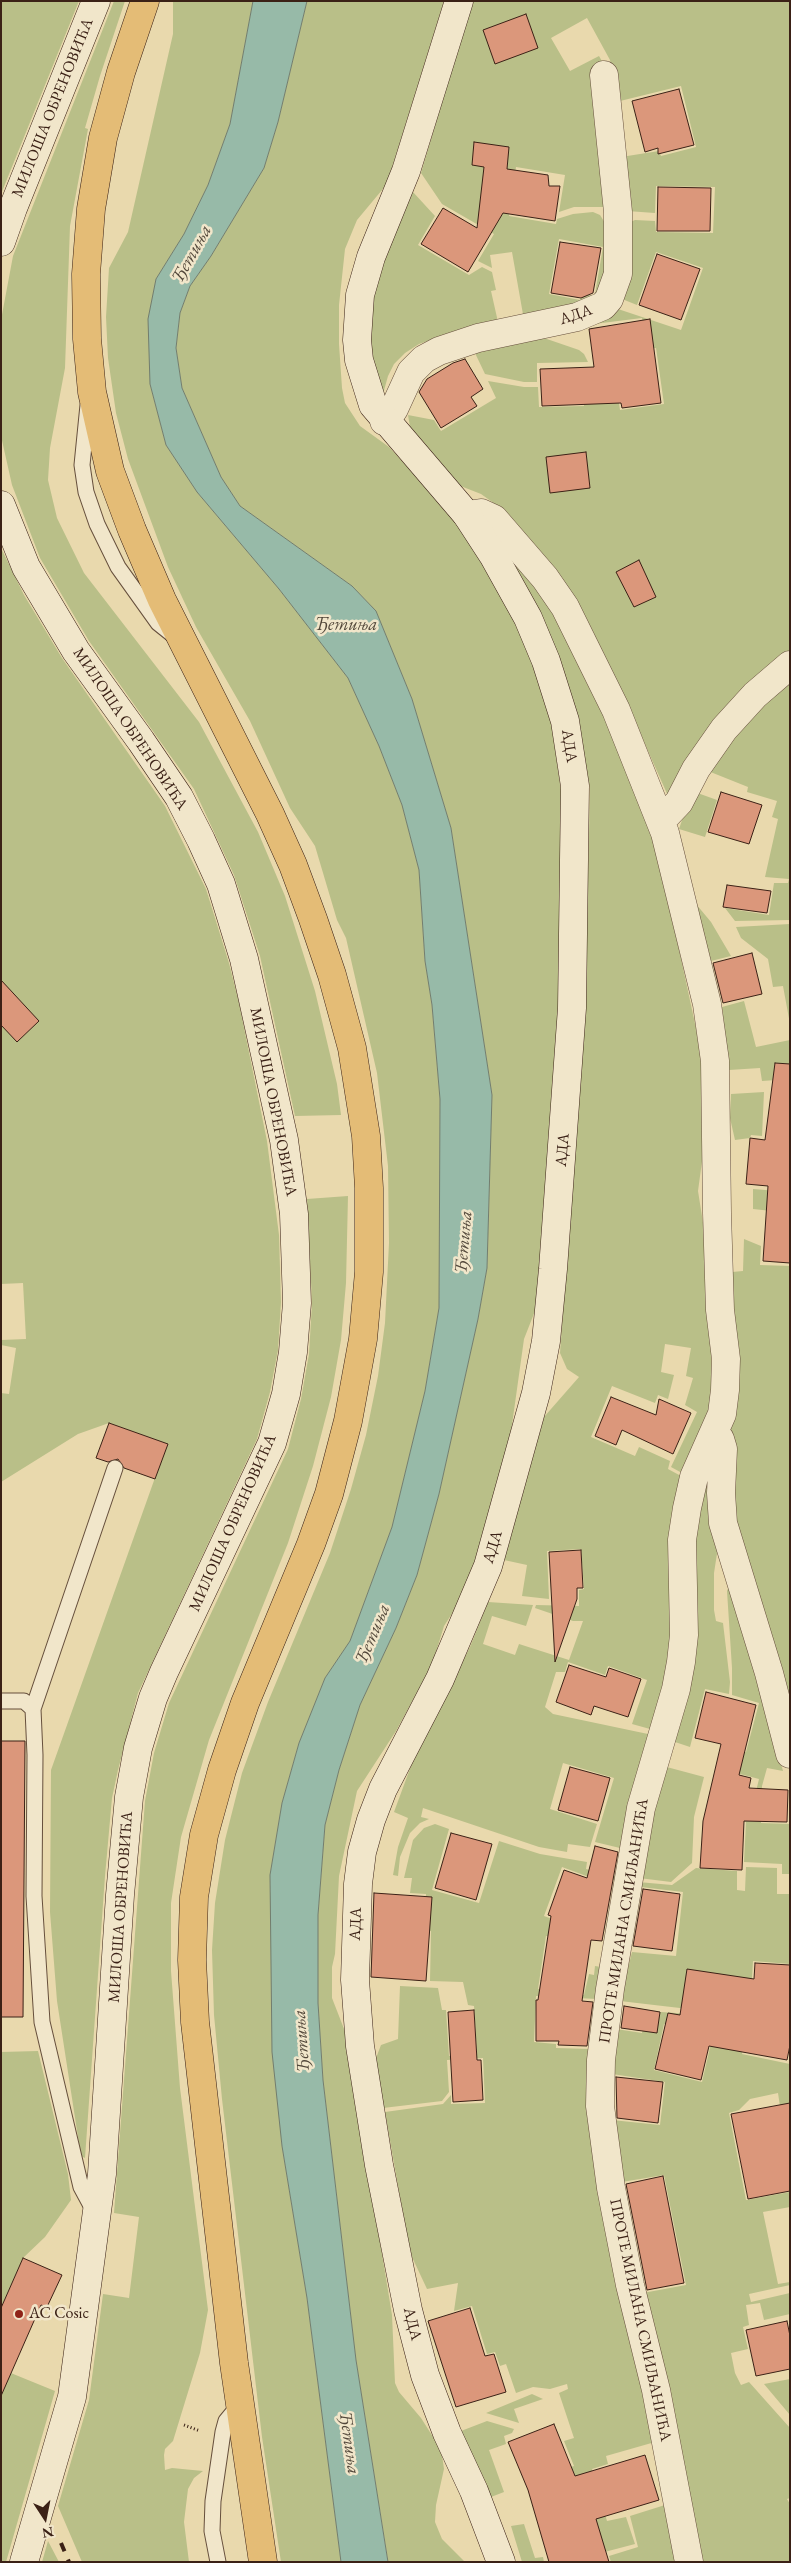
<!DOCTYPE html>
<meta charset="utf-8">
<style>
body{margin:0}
#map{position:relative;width:791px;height:2563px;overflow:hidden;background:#e9d9ad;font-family:"EB Garamond",serif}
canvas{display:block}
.frame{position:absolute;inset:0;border:2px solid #3b2116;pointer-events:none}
.north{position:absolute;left:20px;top:2493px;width:50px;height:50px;-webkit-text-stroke:4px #f1e6ca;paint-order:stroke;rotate:169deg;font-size:14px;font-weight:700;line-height:20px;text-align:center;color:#3b2116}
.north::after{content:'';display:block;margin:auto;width:18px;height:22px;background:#3b2116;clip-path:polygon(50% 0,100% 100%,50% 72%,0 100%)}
</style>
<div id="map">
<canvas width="791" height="2563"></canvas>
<div class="frame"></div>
<div class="north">N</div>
</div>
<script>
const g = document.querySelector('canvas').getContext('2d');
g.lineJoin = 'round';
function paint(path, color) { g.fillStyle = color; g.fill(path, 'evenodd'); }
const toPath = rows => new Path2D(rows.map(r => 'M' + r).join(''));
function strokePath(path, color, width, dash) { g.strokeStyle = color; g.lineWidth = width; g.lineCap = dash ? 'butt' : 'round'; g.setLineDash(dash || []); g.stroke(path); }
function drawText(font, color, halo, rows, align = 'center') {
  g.font = font + ' "EB Garamond",serif'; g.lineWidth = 5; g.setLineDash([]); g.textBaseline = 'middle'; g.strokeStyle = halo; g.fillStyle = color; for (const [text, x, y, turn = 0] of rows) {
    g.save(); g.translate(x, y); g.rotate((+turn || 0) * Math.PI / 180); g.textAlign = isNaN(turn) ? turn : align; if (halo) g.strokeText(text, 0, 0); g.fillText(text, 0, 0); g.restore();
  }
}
const green = toPath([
 [1,1,79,1,1,194],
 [114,1,125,1,100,76,85,128,88,129,70,226,65,368,50,448,48,480,57,518,84,573,199,722,258,832,285,896,315,991,337,1084,341,1115,295,1116,260,956,234,875,194,789,89,641,40,558,12,485,1,436,1,320,13,256],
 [173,1,253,1,230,124,208,185,184,234,156,279,150,384,166,445,197,492,279,589,348,678,379,746,402,805,419,870,425,961,432,1005,440,1099,439,1308,425,1391,392,1527,350,1641,325,1678,299,1743,282,1803,270,1875,282,2146,307,2298,341,2562,281,2562,262,2437,222,2099,214,2015,212,1950,215,1903,225,1840,242,1773,268,1702,330,1553,351,1489,366,1435,378,1376,385,1323,389,1243,388,1166,377,1073,346,938,337,920,315,846,290,808,250,721,196,627,168,567,128,459,116,413,108,358,106,317,109,268,128,232,173,34],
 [307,1,444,1,387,184,357,220,345,249,339,305,339,344,342,388,345,403,360,426,389,447,444,506,482,562,518,625,537,669,550,713,562,798,559,1007,539,1280,535,1311,524,1339,510,1439,477,1559,455,1609,444,1626,432,1665,396,1731,357,1791,339,1876,335,1954,332,1967,332,1998,346,2034,392,2315,395,2383,399,2392,421,2418,435,2440,442,2455,444,2469,436,2505,435,2522,442,2539,465,2562,388,2561,356,2360,323,2080,318,2003,318,1915,325,1825,339,1770,360,1705,396,1628,417,1575,439,1494,478,1319,487,1268,492,1095,451,828,412,699,376,611,352,586,240,506,221,477,182,388,176,348,180,313,190,286,211,256,264,168,278,122],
 [472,1,790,1,790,659,669,798,627,704,576,599,557,571,502,509,481,494,458,485,416,438,410,427,408,415,434,420,441,431,496,398,488,381,524,387,538,387,539,407,584,406,584,388,612,356,620,410,664,404,656,348,646,349,642,318,594,324,618,309,681,330,703,268,656,252,637,305,622,299,628,223,635,220,655,221,656,232,713,233,715,187,656,186,655,213,627,211,621,157,659,151,661,156,696,147,681,86,616,102,610,60,587,18,551,38,570,71,599,56,603,63,609,207,574,207,559,212,565,175,516,167,509,216,556,224,557,219,573,214,593,212,600,215,605,223,610,263,598,294,595,294,603,247,559,239,549,294,580,300,582,294,597,296,524,320,512,252,490,255,492,268,478,261,494,234,442,204,421,173],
 [413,192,435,216,418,245,469,275,482,267,492,272,496,290,491,291,498,322,448,334,419,344,405,353,394,364,388,376,383,394,372,357,370,328,373,296,385,258],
 [544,338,579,350,584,354,588,362,537,363,537,382,524,382,485,374,475,353,482,346,525,339],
 [498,539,555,612,604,711,651,832,667,894,702,1056,703,1154,698,1191,704,1229,713,1387,708,1415,682,1473,671,1467,697,1412,685,1405,693,1378,686,1376,691,1348,665,1344,661,1372,674,1375,668,1399,658,1395,655,1403,612,1386,591,1437,635,1456,639,1447,670,1461,668,1469,681,1476,670,1663,650,1729,632,1724,647,1680,608,1666,605,1675,568,1662,565,1672,556,1672,545,1707,553,1714,648,1734,620,1848,595,1842,614,1778,563,1763,550,1809,597,1824,590,1847,568,1844,567,1852,539,1847,423,1808,421,1817,429,1819,420,1823,410,1833,400,1857,398,1876,393,1875,398,1847,408,1818,394,1812,415,1755,470,1647,488,1602,533,1605,526,1626,492,1616,483,1644,515,1655,519,1644,569,1660,583,1621,573,1621,535,1608,536,1605,579,1606,579,1590,584,1589,581,1549,547,1551,549,1599,522,1596,527,1565,504,1560,544,1417,579,1377,567,1369,560,1353,585,1010,590,788,578,720],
 [1,548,24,595,62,658,165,806,206,889,229,963,239,1003,267,1141,279,1235,281,1302,278,1350,270,1392,257,1439,138,1693,118,1770,112,1798,105,1876,85,2158,81,2156,80,2150,57,2001,50,1912,51,1770,167,1444,109,1423,78,1434,1,1482,1,1393,9,1394,16,1348,1,1345,1,1340,26,1339,23,1283,1,1284],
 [790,672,790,920,735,921,725,908,769,915,774,883,788,883,789,879,765,877,778,819,772,817,777,801,747,792,748,787,708,771,708,759],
 [692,791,717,800,705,837,679,829],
 [696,904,711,922,731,956,711,961],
 [790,924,790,1024,783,986,773,987,768,959,741,938,736,927],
 [744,1001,756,1047,790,1040,790,1079,762,1081,760,1068,729,1070,722,1007],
 [764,1092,762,1136,751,1135,750,1138,735,1140,730,1118,731,1094],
 [753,1189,790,1192,790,1213,753,1209],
 [348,1196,346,1283,341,1340,331,1397,313,1466,288,1543,209,1740,181,1837,171,1903,171,1971,180,2088,208,2310,200,2353,173,2441,165,2449,164,2455,165,2470,172,2468,203,2471,194,2478,188,2489,184,2522,189,2562,82,2562,58,2506,89,2400,103,2294,129,2298,139,2217,114,2213,145,1801,154,1753,169,1703,288,1449,301,1399,309,1354,312,1303,307,1199],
 [744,1239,761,1246,760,1265,790,1266,790,1724,736,1540,728,1429,732,1272,743,1271],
 [709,1473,718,1547,714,1573,714,1610,716,1621,723,1623,730,1682,729,1694,705,1689,690,1747,672,1741,692,1546],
 [730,1584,783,1771,767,1768,762,1786,761,1823,790,1824,790,1874,782,1874,782,1864,744,1862,746,1822,707,1820,749,1820,759,1779,725,1770,731,1748,746,1752,759,1703,732,1695,732,1668,727,1591],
 [663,1766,704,1777,694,1817,692,1863,671,1882,639,1878],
 [435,1824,449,1829,432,1890,479,1903,499,1841,540,1854,587,1862,586,1869,615,1876,614,1880,591,1874,589,1877,562,1867,544,1916,569,1925,566,1938,546,1936,538,1989,584,1995,589,1974,594,1975,595,1966,601,1967,597,1999,536,1996,534,2042,556,2044,556,2048,591,2049,655,2442,606,2456,608,2464,592,2469,607,2521,626,2517,635,2544,597,2554,571,2467,574,2466,564,2441,574,2438,559,2393,568,2389,567,2384,550,2389,533,2387,516,2393,506,2364,500,2366,495,2352,487,2354,472,2306,454,2311,458,2283,427,2289,412,2257,407,2237,385,2112,443,2104,451,2095,451,2104,485,2103,483,2058,447,2060,449,2092,442,2101,383,2108,376,2058,381,2045,398,2039,400,1986,438,1988,442,2010,446,2010,449,2056,477,2054,474,2006,468,2005,463,1982,430,1981,431,1931,425,1930,426,1894,410,1893,412,1878,404,1878,413,1840,424,1828],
 [746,1867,777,1868,777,1894,790,1894,790,1964,753,1961,750,2013,742,2054,790,2064,790,2112,781,2113,778,2093,750,2099,739,2110,729,2113,746,2200,790,2192,790,2207,763,2212,778,2284,790,2282,790,2285,749,2294,751,2302,790,2293,790,2314,764,2320,760,2303,746,2305,749,2325,743,2327,748,2349,731,2353,735,2373,741,2385,749,2382,790,2428,790,2498,787,2499,790,2504,790,2562,700,2562,643,2293,686,2285,664,2175,622,2182,612,2120,660,2125,665,2082,612,2074,616,2029,642,2033,646,2011,691,2014,689,2029,664,2024,654,2070,702,2082,712,2039,697,2010,620,2001,632,1952,676,1956,683,1892,641,1887,638,1882,672,1885,696,1868,737,1871,737,1890,745,1891],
 [38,2051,68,2174,71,2200,45,2237,23,2258,1,2308,1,2052],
 [1,2369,55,2391,6,2562,1,2562],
 [790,2379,790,2415,764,2384],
 [532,2394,543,2399,514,2409,519,2423,486,2413],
 [487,2421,514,2429,512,2433,504,2436,506,2444,489,2450,504,2492,491,2497,461,2431],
 [665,2505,677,2562,611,2562,609,2556,638,2547,630,2516],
 [524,2524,535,2558,543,2557,544,2562,522,2562,511,2526],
 [48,2541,59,2562,42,2562]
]);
const water = toPath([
 [253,1,307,1,278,122,264,168,211,256,190,286,180,313,176,348,182,388,221,477,240,506,352,586,376,611,412,699,451,828,492,1095,487,1268,478,1319,439,1494,417,1575,396,1628,360,1705,339,1770,325,1825,318,1915,318,2003,323,2080,356,2360,388,2562,341,2562,307,2298,282,2146,272,2052,270,1875,282,1803,299,1743,325,1678,350,1641,392,1527,425,1391,439,1308,440,1099,432,1005,425,961,419,870,402,805,379,746,348,678,279,589,197,492,166,445,150,384,148,319,156,279,184,234,208,185,230,124,253,1]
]);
const building = toPath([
 [526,14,538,48,495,64,483,30,526,14],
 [679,89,694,145,658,154,658,148,645,152,632,101,679,89],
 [474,142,509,147,507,169,548,175,549,186,560,186,555,221,503,213,468,272,421,244,443,208,477,228,484,167,472,165,474,142],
 [658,187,711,188,710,231,657,231,658,187],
 [560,242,601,248,593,293,581,298,551,293,560,242],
 [657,254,700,269,681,320,639,305,657,254],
 [650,319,661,403,622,408,621,403,542,406,540,369,594,367,589,329,650,319],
 [465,359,483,389,471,397,477,406,441,428,419,392,427,379,453,363,465,359],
 [586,452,590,488,550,493,546,457,586,452],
 [639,560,656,597,634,607,616,572,639,560],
 [721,792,762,805,749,844,708,832,721,792],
 [727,885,771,891,767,913,723,907,727,885],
 [752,953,762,994,723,1003,713,963,752,953],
 [1,980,39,1021,17,1042,1,1025,1,980],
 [775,1063,790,1064,790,1263,763,1261,768,1186,746,1184,750,1138,765,1140,775,1063],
 [611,1397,656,1415,659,1399,691,1413,673,1454,622,1430,616,1445,595,1436,611,1397],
 [109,1423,168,1444,155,1479,124,1468,118,1459,108,1462,96,1458,109,1423],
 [581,1550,583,1588,577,1588,577,1599,555,1662,549,1552,581,1550],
 [569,1665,606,1677,609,1668,641,1679,628,1717,594,1706,591,1715,556,1702,569,1665],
 [706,1692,756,1705,739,1775,751,1778,749,1788,788,1790,787,1822,744,1821,742,1870,700,1868,703,1821,721,1744,695,1738,706,1692],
 [1,1741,25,1741,23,2017,1,2017,1,1741],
 [570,1767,610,1778,598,1821,558,1810,570,1767],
 [451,1833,492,1844,476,1900,435,1888,451,1833],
 [595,1846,618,1852,602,1941,591,1940,582,2001,593,2002,587,2046,558,2045,559,2041,536,2041,536,2000,538,2000,551,1916,548,1915,564,1870,587,1878,595,1846],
 [643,1889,680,1894,672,1951,633,1946,643,1889],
 [374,1893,432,1897,426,1981,371,1977,374,1893],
 [755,1963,790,1965,790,2045,787,2060,709,2046,701,2080,655,2069,668,2013,680,2015,687,1969,754,1979,755,1963],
 [624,2006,660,2012,657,2033,621,2028,624,2006],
 [474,2010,477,2060,481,2060,483,2100,453,2102,448,2012,474,2010],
 [616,2077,663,2082,658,2123,617,2118,616,2077],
 [790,2103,790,2191,748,2199,731,2114,790,2103],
 [663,2176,684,2283,647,2290,626,2184,663,2176],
 [23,2258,62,2275,47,2307,41,2305,1,2396,1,2308,23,2258],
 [470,2308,485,2356,494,2354,506,2392,456,2407,428,2321,470,2308],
 [787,2321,790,2336,790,2369,756,2376,746,2330,787,2321],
 [554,2424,575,2476,645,2455,659,2500,596,2519,609,2562,549,2562,528,2490,508,2442,554,2424]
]);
const path = toPath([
 [184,2425,200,2431]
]);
const lane = toPath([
 [88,405,82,465,86,492,97,524,118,567,158,623,173,635],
 [1,1701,24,1701,33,1709,35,1755,34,1896,42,2022,81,2187,95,2213],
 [33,1709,115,1468],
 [218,2562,212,2531,213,2501,223,2432,226,2421,240,2404]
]);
const street = toPath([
 [384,421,394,409,411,372,424,359,439,351,478,338,577,317,603,306,609,299,618,274,618,212,604,75],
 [467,515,481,513,494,519,545,578,565,607,616,710,665,833,707,1004,715,1061,717,1213,720,1310,726,1359,725,1390,722,1414,694,1477,687,1508,682,1540,684,1635,681,1662,676,1689,641,1808,610,1989,601,2060,600,2106,611,2188,630,2285,656,2390,689,2562],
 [661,821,679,802,696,769,724,729,755,695,790,665],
 [714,1434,720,1439,723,1449,721,1493,723,1523,769,1673,790,1754]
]);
const secondary = toPath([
 [459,1,406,171,371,257,360,295,357,340,359,360,373,405,467,515,493,555,528,618,546,661,565,721,575,786,572,1008,553,1269,546,1341,536,1393,488,1566,440,1679,383,1789,371,1820,362,1852,358,1884,355,1980,360,2046,379,2165,408,2310,425,2375,447,2433,474,2491,501,2562],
 [1,242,13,208,96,1],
 [1,505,26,567,76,651,141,741,179,797,201,840,221,884,244,959,284,1140,294,1214,297,1303,293,1352,286,1394,272,1443,164,1672,153,1698,138,1748,129,1797,120,1895,102,2174,72,2397,24,2562]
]);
const primary = toPath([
 [145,1,121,72,103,138,91,209,86,274,87,339,92,392,110,471,132,530,162,600,270,814,293,865,313,919,332,975,352,1048,366,1136,369,1188,369,1272,363,1339,348,1421,329,1494,311,1544,245,1703,222,1770,204,1835,194,1897,192,1960,195,2022,234,2363,263,2562]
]);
const rail = toPath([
 [61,2543,69,2562]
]);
const markers = [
 [19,2314,5,"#8f2418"]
];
const streetNames = [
 ["МИЛОША ОБРЕНОВИЋА",53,108,-68],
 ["АДА",576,315,-19],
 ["МИЛОША ОБРЕНОВИЋА",130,729,56],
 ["АДА",569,746,81],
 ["МИЛОША ОБРЕНОВИЋА",273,1102,79],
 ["АДА",563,1150,-85],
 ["МИЛОША ОБРЕНОВИЋА",233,1523,-66],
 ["АДА",493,1547,-73],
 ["МИЛОША ОБРЕНОВИЋА",121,1907,-86],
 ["ПРОТЕ МИЛАНА СМИЉАНИЋА",624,1921,-81],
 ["АДА",356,1924,-88],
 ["ПРОТЕ МИЛАНА СМИЉАНИЋА",640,2320,78],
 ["АДА",412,2324,76]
];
const poiNames = [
 ["AC Cosic",29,2314]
];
const waterNames = [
 ["Ђетиња",192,254,-61],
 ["Ђетиња",346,625],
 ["Ђетиња",464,1242,-85],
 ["Ђетиња",373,1634,-67],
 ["Ђетиња",302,2041,-94],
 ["Ђетиња",349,2443,82]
];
paint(green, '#b9bf88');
paint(water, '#97baa8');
strokePath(water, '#727d6e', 1);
paint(building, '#db977b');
strokePath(building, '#3b2116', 1);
strokePath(lane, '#664f3c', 17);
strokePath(street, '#664f3c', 29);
strokePath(secondary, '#3b2116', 29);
strokePath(primary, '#3b2116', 29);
strokePath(path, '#3b2116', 3, [1, 2.5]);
strokePath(lane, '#f1e6ca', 15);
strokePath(street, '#f1e6ca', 28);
strokePath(secondary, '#f1e6ca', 28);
strokePath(primary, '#e4bc76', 28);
strokePath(rail, '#3b2116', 4, [9, 9]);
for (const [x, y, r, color] of markers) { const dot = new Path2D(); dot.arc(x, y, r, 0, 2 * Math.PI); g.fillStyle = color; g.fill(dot); strokePath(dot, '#f1e6ca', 2); }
drawText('16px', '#3b2116', '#f1e6ca', streetNames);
drawText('16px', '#3b2116', '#f1e6ca', poiNames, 'left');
drawText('italic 18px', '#52473a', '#f1e6ca', waterNames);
</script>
